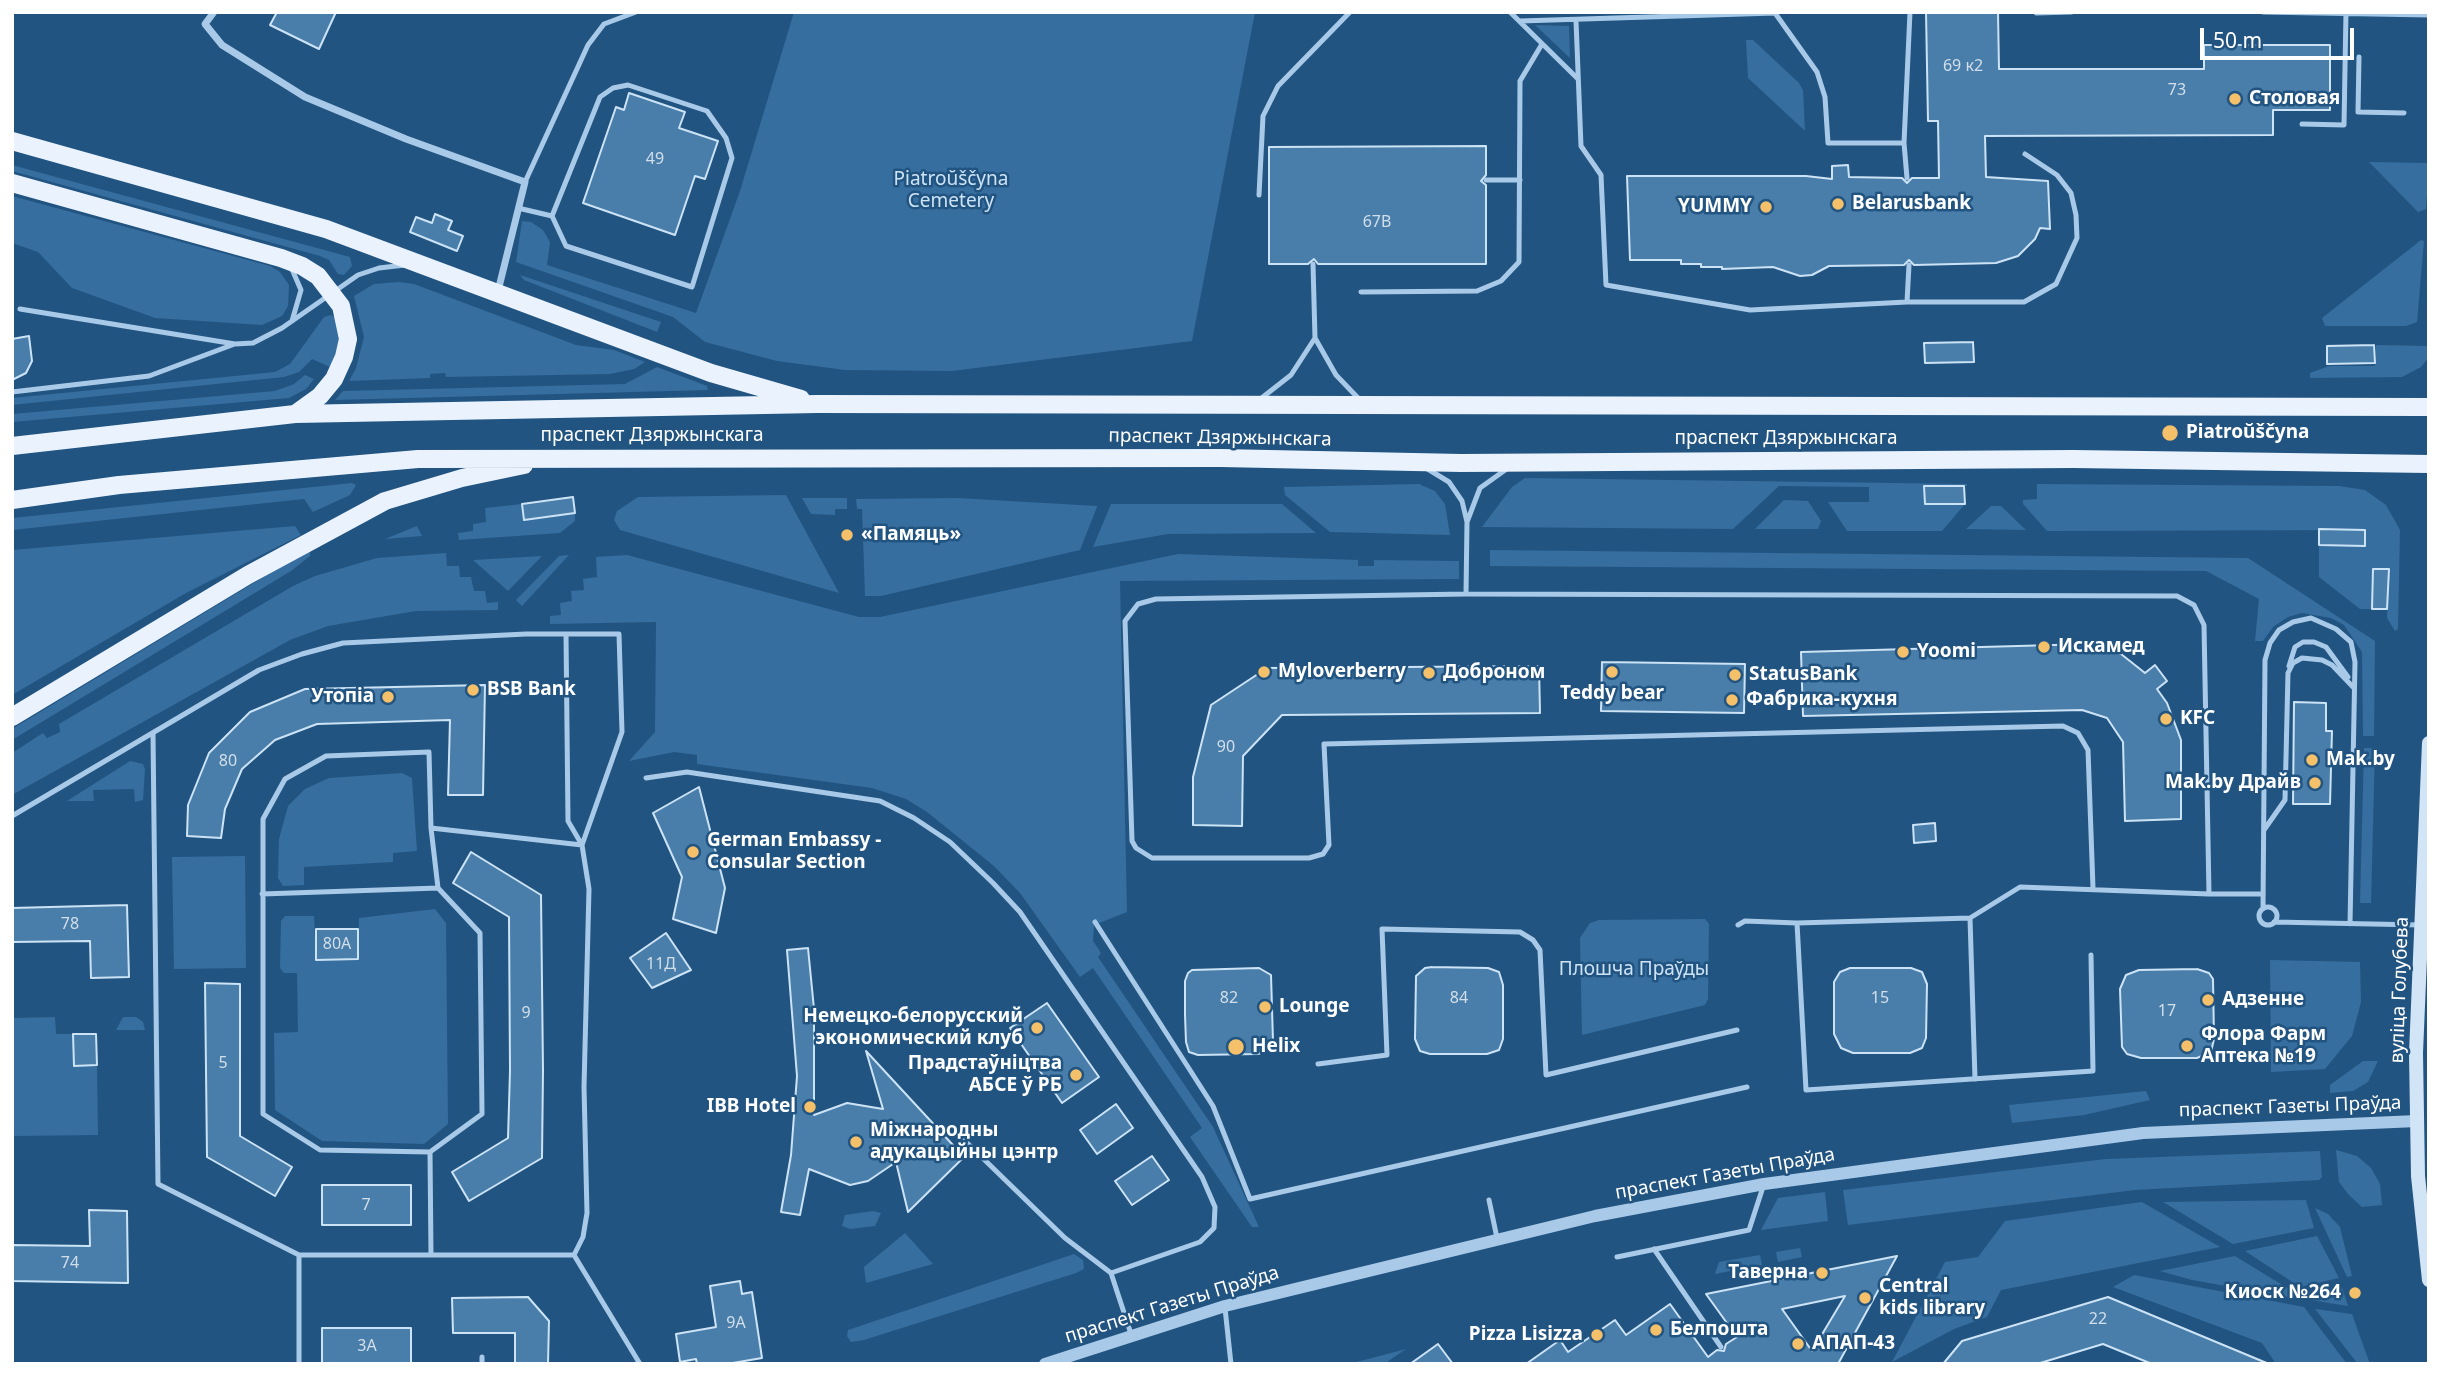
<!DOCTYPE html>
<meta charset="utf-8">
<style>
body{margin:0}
#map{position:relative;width:2441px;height:1376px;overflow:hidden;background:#225481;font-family:"Noto Sans",sans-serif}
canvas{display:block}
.frame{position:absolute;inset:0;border:14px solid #fff;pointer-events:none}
.scale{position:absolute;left:2200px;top:28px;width:154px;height:32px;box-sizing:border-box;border:4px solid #fff;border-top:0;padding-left:9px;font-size:21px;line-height:24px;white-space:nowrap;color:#fff;-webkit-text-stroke:5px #225481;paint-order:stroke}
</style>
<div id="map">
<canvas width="2441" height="1376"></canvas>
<div class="frame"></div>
<div class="scale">50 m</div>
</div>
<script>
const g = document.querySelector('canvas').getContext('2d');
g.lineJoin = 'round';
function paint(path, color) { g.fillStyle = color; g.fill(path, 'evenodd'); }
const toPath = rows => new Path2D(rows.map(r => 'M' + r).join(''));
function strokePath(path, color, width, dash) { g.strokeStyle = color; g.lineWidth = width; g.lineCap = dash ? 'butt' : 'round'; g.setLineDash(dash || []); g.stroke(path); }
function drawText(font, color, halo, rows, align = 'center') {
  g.font = font + ' "Noto Sans",sans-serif'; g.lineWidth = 5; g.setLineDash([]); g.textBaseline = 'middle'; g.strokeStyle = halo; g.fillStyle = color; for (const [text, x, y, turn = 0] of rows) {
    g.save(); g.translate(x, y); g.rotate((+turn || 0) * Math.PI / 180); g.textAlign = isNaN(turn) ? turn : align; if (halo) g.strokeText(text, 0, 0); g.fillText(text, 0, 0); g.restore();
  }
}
const green = toPath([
 [794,12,1255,12,1192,341,952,371,845,370,777,361,705,342,673,317,516,262,522,221,531,222,543,230,550,242,547,265,696,313,740,191],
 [1535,25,1569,26,1570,58],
 [1746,40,1753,40,1799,83,1803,90,1805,131,1748,78],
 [2369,162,2429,163,2426,209,2418,212],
 [12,165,350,257,352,266,344,275,338,274,329,260,320,256,12,171],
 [12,196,270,266,280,272,289,285,288,306,282,316,262,325,155,318,72,288,38,252,12,243],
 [2421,240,2424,241,2417,322,2406,326,2325,326,2322,318],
 [520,275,661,322,657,332,524,280],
 [399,282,414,284,576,345,614,350,645,362,634,369,610,374,446,377,445,373,430,374,430,378,349,381,356,368,364,337,354,296,374,284],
 [331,315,336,318,340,336,338,350,330,367,312,359,299,372,284,377,12,405,12,398,275,372,290,364,324,317],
 [2376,345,2429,346,2429,357,2421,367,2402,377,2310,378,2310,373,2329,366,2375,366],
 [657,367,707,386,708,390,335,400,343,391,625,384],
 [305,375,314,379,306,389,289,398,12,422,12,414,275,391,294,384],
 [1525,478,1967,484,1967,486,1925,486,1965,504,1942,531,1847,531,1828,502,1869,502,1869,487,1779,486,1733,529,1482,527,1512,487],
 [352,483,356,485,350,495,313,512,304,499,12,530,12,518],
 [1419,484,1435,491,1445,504,1450,535,1330,532,1285,495,1284,487],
 [2037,484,2339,486,2365,490,2386,505,2400,530,2398,629,2395,631,2387,618,2388,569,2373,569,2372,609,2360,609,2319,577,2319,545,2365,546,2365,530,2047,531,2023,504,2023,500,2037,499],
 [786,495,839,593,620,530,614,520,617,511,638,497],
 [802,498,847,498,847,509,835,509,835,515,811,514],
 [957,498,1097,506,1097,507,1080,550,881,596,865,596,862,509,857,509,856,499],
 [1784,500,1808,501,1821,521,1818,529,1755,529],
 [522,504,525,520,575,513,575,521,560,533,459,540,458,533,473,531,473,524,486,522,485,508],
 [1111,504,1282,504,1316,533,1168,534,1093,547],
 [1991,506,2001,506,2026,530,1966,529],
 [295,526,301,535,186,593,12,695,12,550],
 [417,526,422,536,385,539],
 [310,549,310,556,291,571,12,740,12,729],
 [1490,550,2248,558,2375,641,2374,736,2363,736,2362,652,2344,625,2331,618,2302,613,2288,617,2273,627,2263,641,2255,641,2259,599,2206,571,1490,566],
 [446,553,447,566,459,566,460,577,471,577,474,591,485,591,487,603,498,602,498,610,416,611,328,626,290,640,12,795,12,753,43,733,47,738,60,732,59,724,293,586,315,576,377,558],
 [1178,554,1358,560,1358,566,1374,566,1374,560,1459,561,1459,579,1120,581,1127,912,1094,925,1093,941,1101,953,1098,957,1213,1127,1259,1227,1252,1227,1190,1137,1202,1128,1093,968,1080,977,1020,893,994,866,927,812,906,799,872,788,697,764,697,755,674,752,629,761,655,732,656,622,550,624,550,616,561,615,560,603,572,601,571,591,584,590,583,579,597,577,596,557,627,555,859,617,880,617],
 [569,555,522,606,516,600,559,556],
 [542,556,508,591,473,560],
 [2364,748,2375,748,2371,903,2360,903],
 [130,761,143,764,145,769,143,800,135,802,134,789,93,790,94,801,67,801],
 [402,773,412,778,417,851,393,853,393,862,304,867,304,885,283,886,278,878,279,839,288,806,305,789,329,778],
 [245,856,246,968,174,969,172,857],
 [435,909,446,923,448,1124,424,1144,322,1141,275,1110,274,1033,298,1032,297,973,284,973,280,968,281,921,285,916,314,916,316,960,358,959,359,918],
 [1705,919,1709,924,1708,999,1705,1005,1582,1035,1580,938,1590,923,1599,920],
 [2270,960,2360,962,2361,1002,2352,1036,2325,1069,2271,1072],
 [55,1017,56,1034,73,1034,74,1065,97,1065,98,1135,12,1136,12,1018],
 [123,1017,136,1017,143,1022,145,1030,116,1030],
 [2363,1061,2378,1061,2368,1082,2353,1091,2330,1093,2330,1085],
 [2146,1091,2150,1100,2084,1115,2012,1123,2009,1105],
 [2336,1150,2357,1156,2371,1168,2380,1184,2382,1205,2362,1207,2348,1194,2339,1182],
 [2320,1151,2322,1177,2319,1180,2135,1190,1848,1225,1843,1190,2106,1159],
 [1825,1192,1828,1221,1761,1230,1778,1198],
 [2306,1200,2314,1228,2233,1244,2163,1202],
 [2142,1202,2220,1247,2001,1290,1987,1317,1954,1329,1892,1362,1945,1262,1978,1257,2005,1221],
 [2315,1208,2328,1214,2340,1227,2352,1276,2347,1277],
 [873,1211,881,1213,875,1226,850,1229,842,1226,845,1215],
 [905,1233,933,1264,866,1283,864,1267],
 [2317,1236,2339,1278,2300,1287,2245,1251],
 [1800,1248,1802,1257,1778,1262,1776,1252],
 [1074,1254,1083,1260,1084,1269,1076,1273,864,1340,851,1342,847,1336,848,1330],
 [1760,1255,1762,1265,1715,1274,1719,1262],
 [2235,1256,2289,1289,2299,1299,2192,1280,2160,1271],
 [2134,1275,2304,1307,2347,1364,2276,1364,2262,1343,2113,1287],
 [2342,1287,2348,1306,2310,1300,2306,1294],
 [2315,1309,2352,1314,2370,1364,2358,1364],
 [1406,1349,1384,1364,1349,1364]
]);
const building = toPath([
 [277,12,336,12,319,49,270,25,277,12],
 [1926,12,1998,12,1999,69,2204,69,2204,45,2330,45,2330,110,2273,110,2273,135,1985,136,1986,177,2048,181,2050,229,2040,228,2035,239,2018,256,1996,263,1914,265,1909,260,1904,265,1829,266,1812,275,1800,276,1773,267,1722,269,1722,267,1701,267,1701,264,1681,264,1681,260,1630,260,1627,176,1806,176,1832,179,1832,166,1848,165,1849,177,1902,178,1907,183,1912,178,1939,178,1938,121,1928,121,1926,12],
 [629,93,685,112,679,128,718,141,705,179,695,176,675,235,583,203,616,107,624,110,629,93],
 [1486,146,1486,175,1481,181,1486,185,1486,264,1318,264,1314,259,1308,264,1269,264,1269,147,1486,146],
 [435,214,452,221,448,230,463,236,457,251,410,232,416,217,432,223,435,214],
 [29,336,32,361,26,373,12,380,12,339,29,336],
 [1973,342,1974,362,1925,363,1924,343,1973,342],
 [2374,345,2375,363,2327,364,2327,346,2374,345],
 [1924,486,1964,486,1965,504,1925,504,1924,486],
 [573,497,575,513,524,520,522,504,573,497],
 [2319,529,2365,530,2365,546,2319,545,2319,529],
 [2373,569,2389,569,2387,609,2372,609,2373,569],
 [2090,644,2121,654,2145,673,2155,665,2167,681,2157,689,2167,703,2181,740,2181,819,2125,821,2123,742,2107,718,2082,710,1803,716,1801,652,2090,644],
 [1602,662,1745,664,1744,713,1601,711,1602,662],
 [1539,666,1540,713,1282,715,1243,756,1242,826,1193,825,1193,777,1211,705,1267,668,1539,666],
 [485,685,483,795,448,795,450,720,317,724,275,740,242,769,225,809,221,838,187,836,188,805,209,753,250,712,305,689,485,685],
 [2294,702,2326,703,2326,731,2332,731,2330,804,2293,804,2294,702],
 [699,787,725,888,716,933,673,919,682,877,653,813,699,787],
 [1935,823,1936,841,1914,843,1913,825,1935,823],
 [471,852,541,895,543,1071,542,1158,469,1201,452,1172,508,1138,510,1071,509,917,453,883,471,852],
 [127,905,129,977,91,978,90,941,12,942,12,908,127,905],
 [316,929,358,929,358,959,316,960,316,929],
 [666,933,691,970,652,988,630,958,666,933],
 [808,948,814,1009,814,1115,847,1103,883,1109,866,1051,964,1157,908,1212,896,1162,868,1181,850,1185,809,1169,800,1215,781,1212,791,1155,797,1076,787,950,808,948],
 [1432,967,1488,968,1499,972,1503,985,1503,1039,1499,1050,1487,1054,1430,1054,1420,1051,1415,1039,1416,976,1425,968,1432,967],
 [1259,968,1271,975,1273,1041,1269,1050,1258,1054,1198,1055,1189,1052,1186,1042,1185,1015,1185,981,1188,973,1192,970,1259,968],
 [1850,968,1911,968,1922,972,1927,984,1926,1038,1922,1048,1910,1053,1853,1053,1841,1048,1834,1034,1834,982,1840,972,1850,968],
 [2197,969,2209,973,2213,979,2214,1039,2211,1052,2197,1058,2141,1058,2127,1054,2122,1047,2120,989,2126,975,2139,970,2197,969],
 [205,983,240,984,240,1136,292,1167,275,1196,207,1157,205,983],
 [1047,1003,1099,1077,1062,1103,1010,1028,1047,1003],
 [73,1034,96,1034,97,1065,74,1066,73,1034],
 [1116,1104,1133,1128,1097,1154,1080,1130,1116,1104],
 [1152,1156,1169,1180,1132,1205,1115,1181,1152,1156],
 [322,1185,411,1185,411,1225,322,1225,322,1185],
 [89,1210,127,1211,128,1283,12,1281,12,1245,90,1246,89,1210],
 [1897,1256,1838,1364,1526,1364,1560,1340,1568,1352,1615,1320,1626,1335,1670,1304,1708,1357,1717,1350,1724,1351,1726,1344,1737,1337,1706,1294,1897,1256],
 [1845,1296,1812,1351,1782,1309,1845,1296],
 [740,1281,742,1294,752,1292,762,1358,727,1364,697,1364,696,1359,680,1362,676,1334,716,1327,710,1286,740,1281],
 [528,1297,549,1321,548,1364,515,1364,515,1333,453,1333,452,1298,528,1297],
 [2108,1297,2269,1364,2152,1364,2103,1344,2037,1364,1943,1364,1962,1341,2108,1297],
 [322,1328,411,1328,411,1364,322,1364,322,1328],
 [1438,1344,1453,1364,1410,1364,1438,1344]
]);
const service = toPath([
 [1510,12,1578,79],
 [2263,12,2429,15],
 [2036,13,2071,12],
 [1520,21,1775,13,1817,72,1825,97,1828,143,1904,143,1910,12],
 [1576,21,1581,146,1601,175,1606,285,1750,310,1907,302,2024,302,2056,284,2077,238,2076,215,2071,193,2057,175,2025,154],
 [2359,57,2358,112,2404,113],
 [2302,124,2344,125,2346,12],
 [1904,143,1907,178],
 [1486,180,1520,180],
 [525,182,588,45,604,24,636,12],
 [1259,195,1263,116,1278,86,1350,12],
 [518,208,552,216,566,246,692,287,732,158,726,138,707,111,628,85,613,88,600,97,552,216],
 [1313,264,1315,338,1336,375,1359,399],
 [291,267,301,290,292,321],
 [1361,292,1477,291,1501,281,1519,262,1520,81,1542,44],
 [1907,302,1909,265],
 [20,309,235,344,253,343,282,328,358,275,379,268,405,265],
 [12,392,149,376,232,345],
 [1259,400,1291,375,1315,338],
 [1426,468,1449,482,1462,501,1467,522,1466,594],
 [1467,522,1480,488,1508,468],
 [566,634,568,821,582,845,589,889,584,1087,587,1213,583,1237,574,1255],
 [2289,666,2295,647,2303,642,2314,642,2326,647,2348,677],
 [153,733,158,1184,299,1255,574,1255],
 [429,752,431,828,438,888,480,933,482,1114,430,1152,320,1150,263,1114,263,819,285,779,326,756,429,752],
 [646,778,687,772,880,801,914,818,950,842,993,883,1020,912,1202,1177,1215,1207,1214,1228,1200,1242,1111,1273],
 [12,816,259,670,302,654,343,643,526,634,619,634,622,732,582,845,431,828],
 [2264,830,2285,800,2288,673,2293,663,2302,658,2322,660,2332,665,2354,688],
 [262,894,438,888],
 [2209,894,2263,894],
 '2259 916a9 9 0 1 1 18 0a9 9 0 1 1-18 0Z',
 [2263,909,2265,660,2270,643,2279,630,2293,622,2311,618,2336,629,2351,642,2355,662,2350,924],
 [1970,918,1975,1079],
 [1095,922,1213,1106,1250,1199,1747,1087],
 [2274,922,2421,925],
 [1797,923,1806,1090,2093,1071,2091,955],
 [1738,925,1745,921,1797,923,1970,918,2020,887,2209,894,2204,625,2194,605,2177,596,1466,594,1156,599,1138,604,1125,621,1132,841,1136,848,1152,858,1309,858,1323,854,1329,845,1324,744,2063,726,2078,733,2088,750,2093,888],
 [1318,1064,1387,1055,1382,929,1520,932,1533,940,1540,950,1546,1075,1737,1030],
 [962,1138,1065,1238,1111,1273,1131,1334],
 [430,1152,431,1255],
 [1489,1200,1497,1238],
 [1654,1249,1721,1347],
 [299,1255,299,1364],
 [574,1255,640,1364],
 [1617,1257,1749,1230,1763,1187],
 [1225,1308,1231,1364],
 [482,1357,482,1364]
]);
const minor = toPath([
 [214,12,205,24,222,45,305,97,406,139,525,182,498,291]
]);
const tertiary = toPath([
 [1045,1364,1225,1306,1595,1216,1764,1184,2143,1133,2417,1121]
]);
const secondary = toPath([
 [2429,743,2416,1053,2418,1176,2429,1280]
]);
const primary = toPath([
 [12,141,326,229,711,373,801,399],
 [12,183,281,258,302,266,318,276,341,306,348,339,344,357,334,379,320,396,295,414],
 [12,446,295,414,817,404,2429,407],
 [12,500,119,485,418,459,1221,458,1461,463,2073,459,2429,464],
 [12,717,248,575,385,501,462,478,524,465]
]);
const markers = [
 [2235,99,7,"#f4c06a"],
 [1838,204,7,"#f4c06a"],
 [1766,207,7,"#f4c06a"],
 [2170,433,9,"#f4c06a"],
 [847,535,7,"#f4c06a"],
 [2044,647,7,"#f4c06a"],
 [1903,652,7,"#f4c06a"],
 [1264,672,7,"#f4c06a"],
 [1612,672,7,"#f4c06a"],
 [1429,673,7,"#f4c06a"],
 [1735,675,7,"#f4c06a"],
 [473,690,7,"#f4c06a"],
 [388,697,7,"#f4c06a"],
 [1732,700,7,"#f4c06a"],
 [2166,719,7,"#f4c06a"],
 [2312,760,7,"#f4c06a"],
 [2315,783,7,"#f4c06a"],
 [693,852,7,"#f4c06a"],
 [2208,1000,7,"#f4c06a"],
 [1265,1007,7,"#f4c06a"],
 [1037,1028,7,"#f4c06a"],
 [2187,1046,7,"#f4c06a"],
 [1236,1047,9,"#f4c06a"],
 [1076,1075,7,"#f4c06a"],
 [810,1107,7,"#f4c06a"],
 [856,1142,7,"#f4c06a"],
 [1822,1273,7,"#f4c06a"],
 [2355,1293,7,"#f4c06a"],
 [1865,1298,7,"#f4c06a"],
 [1656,1330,7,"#f4c06a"],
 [1597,1335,7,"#f4c06a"],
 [1798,1344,7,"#f4c06a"]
];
const numberNames = [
 ["69 к2",1963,66],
 ["73",2177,90],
 ["49",655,159],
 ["67В",1377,222],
 ["90",1226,747],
 ["80",228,761],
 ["78",70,924],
 ["80А",337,944],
 ["11Д",661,964],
 ["82",1229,998],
 ["84",1459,998],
 ["15",1880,998],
 ["17",2167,1011],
 ["9",526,1013],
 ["5",223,1063],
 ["7",366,1205],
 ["74",70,1263],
 ["22",2098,1319],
 ["9А",736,1323],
 ["3А",367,1346]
];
const poiNames = [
 ["Столовая",2249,99],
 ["Belarusbank",1852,204],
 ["YUMMY",1752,207,"right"],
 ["Piatroŭščyna",2186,433],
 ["«Памяць»",861,535],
 ["Искамед",2058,647],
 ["Yoomi",1917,652],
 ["Myloverberry",1278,672],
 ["Доброном",1443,673],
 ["StatusBank",1749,675],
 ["BSB Bank",487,690],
 ["Teddy bear",1612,694,"center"],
 ["Утопiа",374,697,"right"],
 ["Фабрика-кухня",1746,700],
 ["KFC",2180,719],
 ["Mak.by",2326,760],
 ["Маk.by Драйв",2301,783,"right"],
 ["German Embassy -",707,841],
 ["Consular Section",707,863],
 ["Адзенне",2222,1000],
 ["Lounge",1279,1007],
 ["Немецко-белорусский",1023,1017,"right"],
 ["экономический клуб",1023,1039,"right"],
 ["Флора Фарм",2201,1035],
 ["Аптека №19",2201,1057],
 ["Helix",1252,1047],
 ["Прадстаўніцтва",1062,1064,"right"],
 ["АБСЕ ў РБ",1062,1086,"right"],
 ["IBB Hotel",796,1107,"right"],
 ["Міжнародны",870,1131],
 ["адукацыйны цэнтр",870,1153],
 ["Таверна",1808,1273,"right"],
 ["Central",1879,1287],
 ["kids library",1879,1309],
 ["Киоск №264",2341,1293,"right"],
 ["Белпошта",1670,1330],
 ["Pizza Lisizza",1583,1335,"right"],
 ["АПАП-43",1812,1344]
];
const parkNames = [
 ["Piatroŭščyna",951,180],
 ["Cemetery",951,202],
 ["Плошча Праўды",1634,970]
];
const streetNames = [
 ["праспект Дзяржынскага",652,436],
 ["праспект Дзяржынскага",1220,438,1],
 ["праспект Дзяржынскага",1786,439],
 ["вуліца Голубева",2400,990,-88],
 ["праспект Газеты Праўда",2290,1107,-2],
 ["праспект Газеты Праўда",1725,1174,-10],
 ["праспект Газеты Праўда",1172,1305,-17]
];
paint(green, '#366e9f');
paint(building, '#4a7eaa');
strokePath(building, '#cce3f6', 2);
strokePath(service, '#a8cae8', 5);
strokePath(minor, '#a8cae8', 7);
strokePath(tertiary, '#a8cae8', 12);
strokePath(secondary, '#d2e5f6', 14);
strokePath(primary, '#eaf3fd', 18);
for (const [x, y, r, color] of markers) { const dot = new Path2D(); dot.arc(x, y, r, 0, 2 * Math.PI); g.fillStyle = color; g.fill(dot); strokePath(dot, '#225481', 2.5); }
drawText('16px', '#d2dfea', null, numberNames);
drawText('bold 19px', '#fff', '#225481', poiNames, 'left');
drawText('19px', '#cce3f6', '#225481', parkNames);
drawText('19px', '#fff', '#225481', streetNames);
</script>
